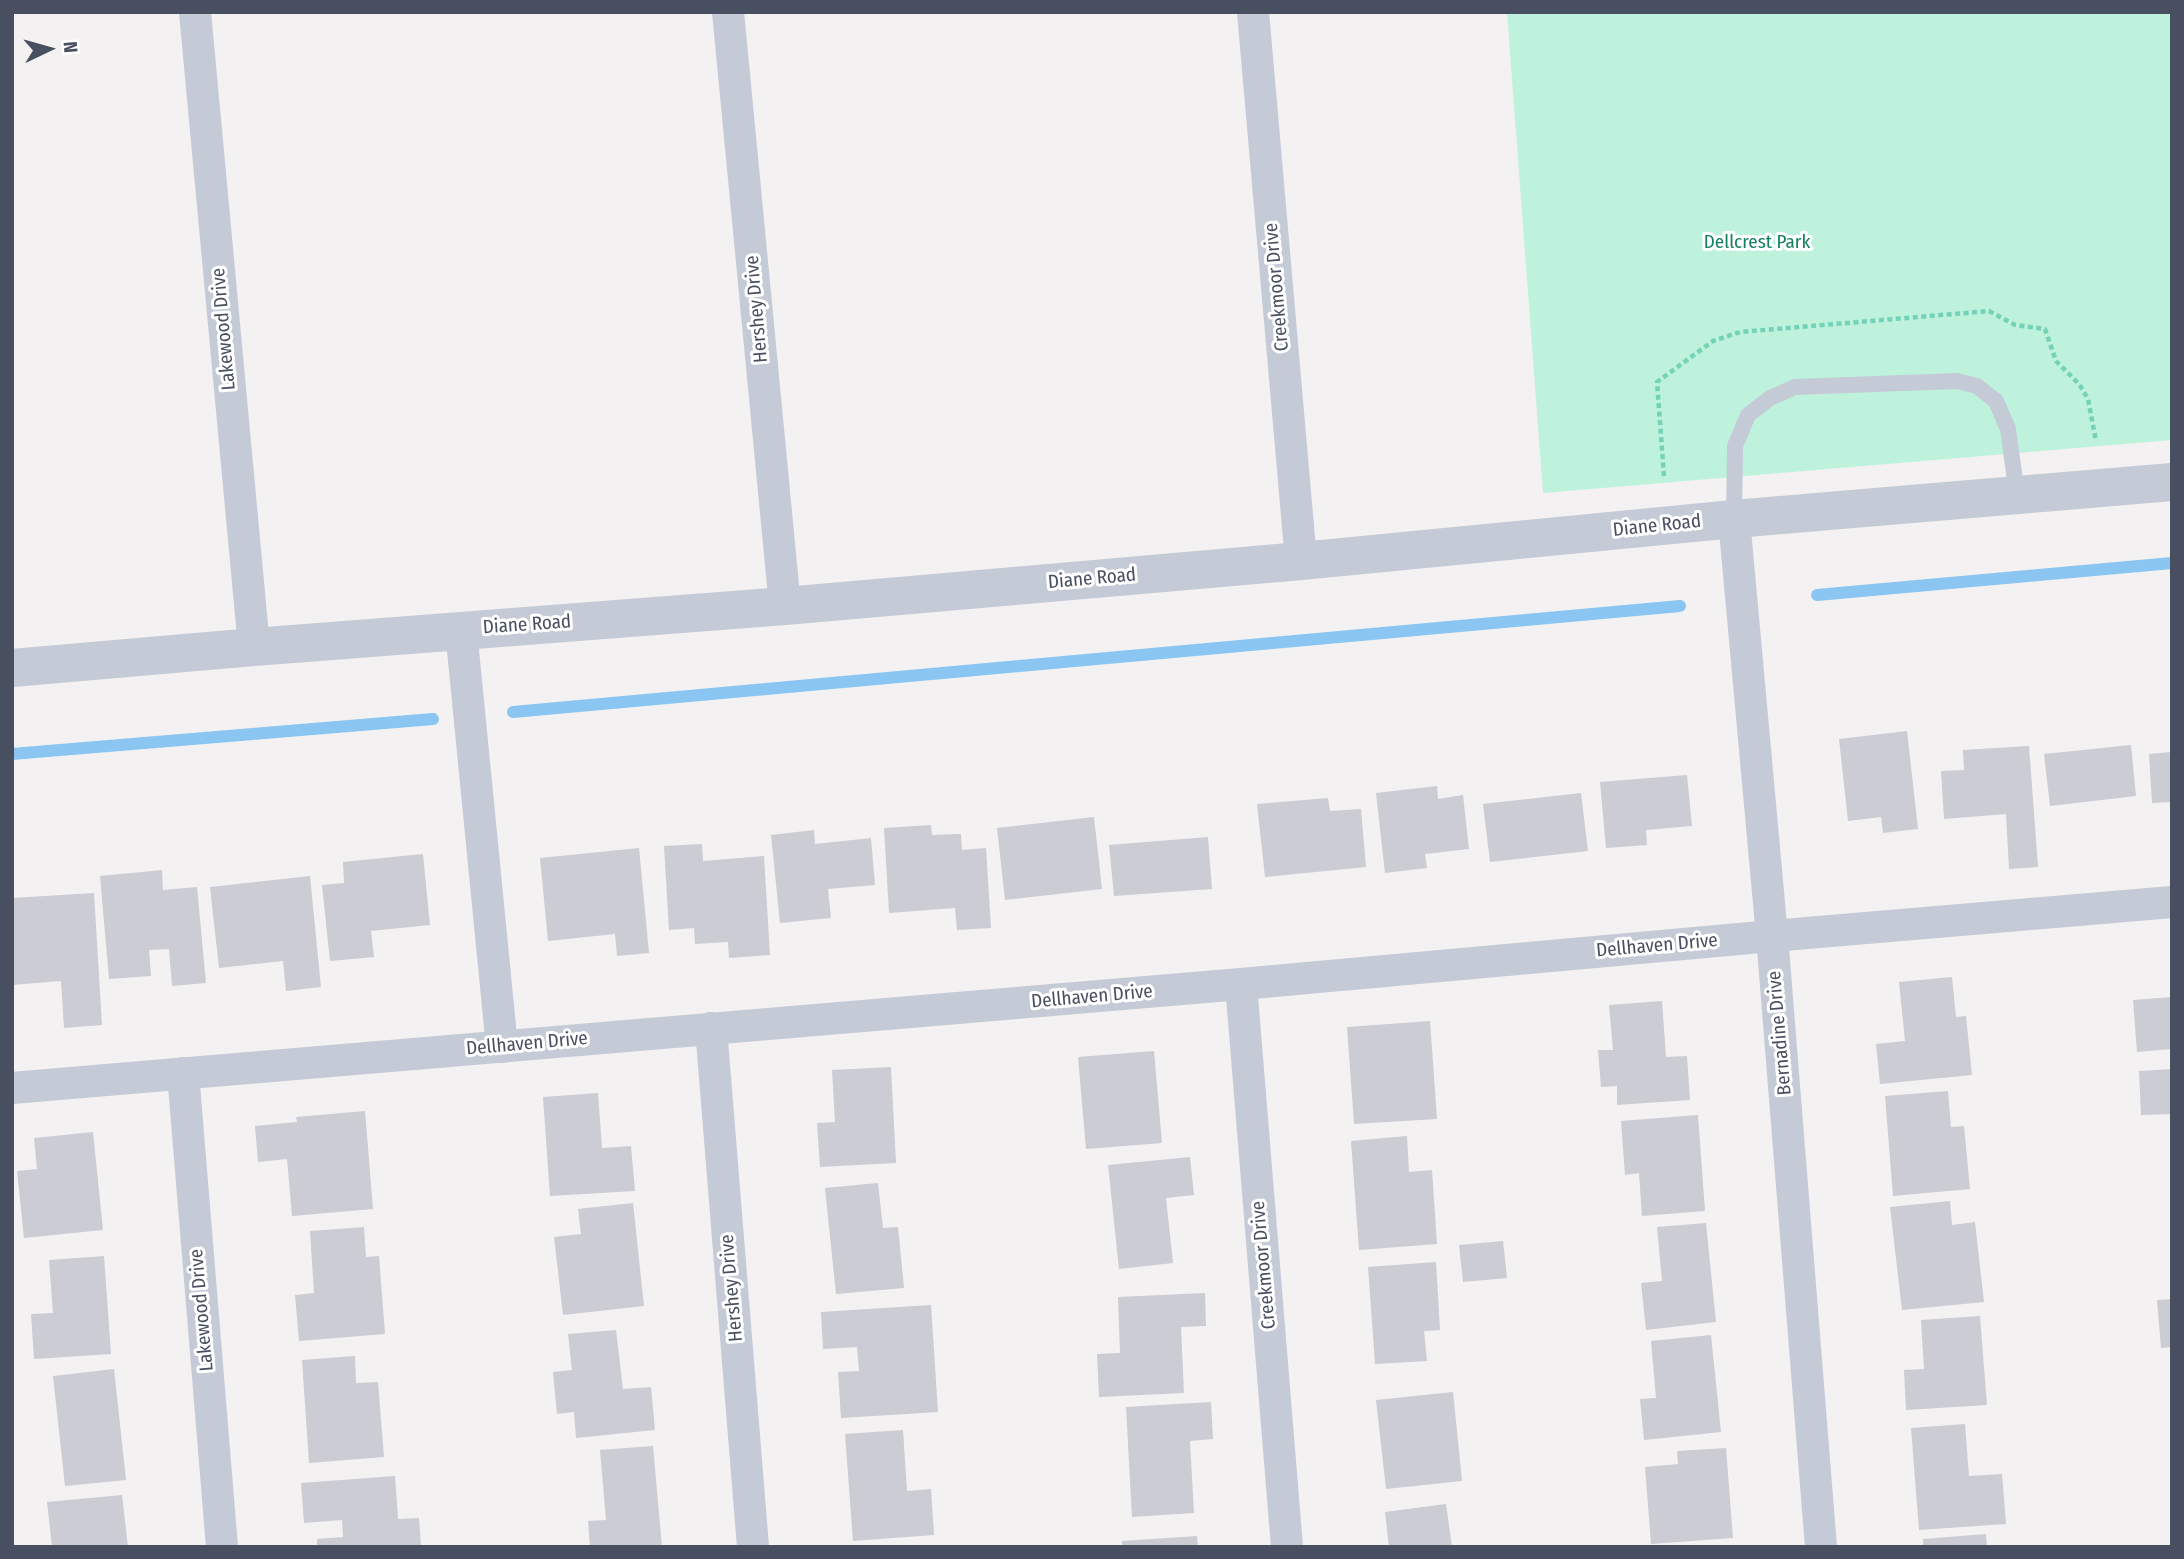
<!DOCTYPE html>
<style>
body{margin:0}
#map{position:relative;width:2184px;height:1559px;overflow:hidden;background:#f3f1f1;font-family:"Fira Sans Condensed",sans-serif}
canvas{display:block}
.frame{position:absolute;inset:0;border:14px solid #484f60;pointer-events:none}
.north{position:absolute;left:14px;top:14px;width:70px;height:70px;-webkit-text-stroke:5px #fff;paint-order:stroke;rotate:85deg;font-size:19px;font-weight:700;line-height:28px;text-align:center;color:#484f60}
.north::after{content:'';display:block;margin:auto;width:24px;height:32px;background:#484f60;clip-path:polygon(50% 0,100% 100%,50% 72%,0 100%)}
</style>
<div id="map">
<canvas width="2184" height="1559"></canvas>
<div class="frame"></div>
<div class="north">N</div>
</div>
<script>
const g = document.querySelector('canvas').getContext('2d');
g.lineJoin = 'round';
function paint(path, color) { g.fillStyle = color; g.fill(path, 'evenodd'); }
const toPath = rows => new Path2D(rows.map(r => 'M' + r).join(''));
function strokePath(path, color, width, dash) { g.strokeStyle = color; g.lineWidth = width; g.lineCap = dash ? 'butt' : 'round'; g.setLineDash(dash || []); g.stroke(path); }
function drawText(font, color, halo, rows, align = 'center') {
  g.font = font + ' "Fira Sans Condensed",sans-serif'; g.lineWidth = 6; g.setLineDash([]); g.textBaseline = 'middle'; g.strokeStyle = halo; g.fillStyle = color; for (const [text, x, y, turn = 0] of rows) {
    g.save(); g.translate(x, y); g.rotate((+turn || 0) * Math.PI / 180); g.textAlign = isNaN(turn) ? turn : align; if (halo) g.strokeText(text, 0, 0); g.fillText(text, 0, 0); g.restore();
  }
}
const green = toPath([
 [1507,12,2172,12,2172,440,1543,493]
]);
const stream = toPath([
 [1817,595,2172,563],
 [513,712,1680,606],
 [12,754,433,719]
]);
const building = toPath([
 [1907,731,1918,829,1883,833,1881,817,1848,821,1839,739],
 [2131,745,2136,796,2050,806,2044,754],
 [2029,746,2038,867,2009,869,2006,814,1944,819,1941,771,1964,770,1963,750],
 [2172,752,2172,802,2152,803,2149,754],
 [1687,775,1692,826,1646,830,1647,845,1606,848,1600,782],
 [1437,786,1438,799,1463,795,1469,849,1425,854,1427,868,1385,873,1376,793],
 [1581,793,1588,851,1490,862,1483,804],
 [1328,798,1330,811,1361,809,1366,867,1265,877,1257,804],
 [1094,817,1102,889,1005,900,997,828],
 [931,825,932,835,961,834,962,850,986,848,991,928,957,930,955,908,889,913,884,828],
 [814,830,815,844,871,838,875,885,828,889,831,918,780,923,771,835],
 [1208,837,1212,889,1114,896,1109,845],
 [702,844,703,861,764,856,770,955,729,958,728,942,695,944,694,928,669,930,664,846],
 [639,848,649,953,617,956,615,934,548,941,540,858],
 [423,854,430,925,371,931,374,957,330,961,322,885,344,883,343,862],
 [162,870,163,890,197,887,206,983,172,986,169,949,149,950,151,976,109,979,100,876],
 [310,876,321,987,286,991,283,961,219,968,210,887],
 [94,893,102,1025,64,1028,61,981,12,985,12,898],
 [1952,977,1956,1017,1966,1016,1972,1075,1880,1084,1876,1044,1905,1041,1899,982],
 [2172,997,2172,1049,2137,1052,2133,1000],
 [1662,1001,1666,1057,1687,1056,1690,1100,1617,1105,1617,1086,1601,1087,1598,1050,1613,1050,1609,1005],
 [1430,1021,1437,1119,1354,1124,1347,1027],
 [1154,1051,1162,1143,1086,1149,1078,1057],
 [891,1067,896,1163,820,1167,817,1123,835,1122,832,1070],
 [2172,1069,2172,1114,2141,1115,2139,1071],
 [1948,1091,1951,1127,1964,1126,1970,1189,1893,1196,1885,1096],
 [598,1093,602,1148,631,1146,635,1191,550,1196,543,1097],
 [365,1111,373,1209,292,1216,287,1159,258,1162,255,1126,297,1122,296,1117],
 [1698,1115,1705,1211,1642,1216,1639,1173,1625,1175,1621,1121],
 [93,1132,103,1230,24,1238,17,1171,37,1169,34,1138],
 [1407,1136,1409,1172,1432,1170,1437,1244,1359,1250,1351,1141],
 [1190,1157,1194,1195,1166,1198,1173,1263,1119,1269,1108,1165],
 [878,1183,883,1228,898,1227,904,1288,836,1294,825,1188],
 [1950,1201,1952,1225,1975,1222,1984,1302,1902,1310,1890,1207],
 [633,1203,644,1306,563,1315,554,1237,581,1234,578,1209],
 [1706,1223,1716,1322,1646,1330,1641,1283,1662,1281,1657,1227],
 [364,1227,366,1257,379,1256,385,1334,299,1341,295,1295,314,1293,310,1231],
 [1503,1241,1507,1278,1463,1282,1459,1245],
 [104,1256,111,1354,34,1359,31,1314,53,1313,49,1260],
 [1436,1262,1440,1330,1424,1331,1427,1361,1375,1364,1368,1267],
 [1205,1293,1206,1326,1181,1327,1184,1393,1099,1397,1097,1354,1120,1353,1118,1297],
 [2172,1299,2172,1347,2161,1348,2157,1300],
 [931,1305,938,1412,841,1418,838,1372,859,1371,857,1347,823,1349,821,1312],
 [1980,1316,1987,1405,1906,1410,1904,1370,1924,1369,1921,1320],
 [616,1330,623,1389,651,1387,655,1430,576,1438,574,1412,557,1414,553,1372,572,1370,568,1334],
 [1711,1335,1721,1432,1644,1440,1640,1399,1656,1398,1651,1341],
 [355,1356,356,1383,378,1382,384,1457,309,1463,302,1360],
 [114,1369,126,1480,65,1486,53,1376],
 [1453,1392,1462,1481,1386,1489,1376,1400],
 [1211,1402,1213,1439,1190,1441,1194,1513,1132,1517,1126,1407],
 [1965,1424,1969,1476,2002,1474,2006,1524,1919,1530,1911,1428],
 [903,1430,907,1491,931,1489,934,1535,853,1541,845,1434],
 [653,1446,662,1547,590,1547,588,1521,606,1520,600,1450],
 [1726,1448,1733,1538,1651,1544,1645,1467,1678,1464,1677,1451],
 [395,1476,398,1519,419,1518,421,1547,317,1547,317,1539,343,1537,342,1520,304,1523,301,1483],
 [122,1495,128,1547,52,1547,47,1502],
 [1446,1504,1452,1547,1389,1547,1385,1512],
 [1986,1534,1987,1547,1923,1547,1923,1539],
 [1197,1536,1198,1547,1122,1547,1122,1541]
]);
const path = toPath([
 [1664,476,1657,382,1713,341,1740,332,1989,311,2015,325,2045,329,2056,361,2079,384,2088,399,2096,441]
]);
const service = toPath([
 [1734,519,1735,446,1748,415,1770,398,1795,387,1957,381,1977,386,1996,401,2008,429,2017,495]
]);
const minor = toPath([
 [195,12,254,647],
 [728,12,785,606],
 [1253,12,1301,561],
 [1734,519,1772,936,1821,1547],
 [461,630,502,1047],
 [1241,984,1287,1547],
 [711,1028,753,1547],
 [183,1073,222,1547],
 [12,1088,1241,984,1772,936,2172,902]
]);
const tertiary = toPath([
 [12,668,254,647,785,606,1301,561,1734,519,2172,482]
]);
const parkNames = [
 ["Dellcrest Park",1757,243]
];
const streetNames = [
 ["Creekmoor Drive",1277,287,-95],
 ["Hershey Drive",757,309,-95],
 ["Lakewood Drive",224,329,-95],
 ["Diane Road",1657,526,-6],
 ["Diane Road",1092,579,-5],
 ["Diane Road",527,625,-4],
 ["Dellhaven Drive",1657,946,-5],
 ["Dellhaven Drive",1092,997,-5],
 ["Bernadine Drive",1780,1033,-95],
 ["Dellhaven Drive",527,1044,-5],
 ["Creekmoor Drive",1264,1265,-95],
 ["Hershey Drive",732,1288,-95],
 ["Lakewood Drive",202,1310,-95]
];
paint(green, '#bef2dd');
strokePath(stream, '#8ac6f1', 12);
paint(building, '#cbccd4');
strokePath(path, '#74d2b7', 4.5, [5, 3.5]);
strokePath(service, '#c4cad6', 16);
strokePath(minor, '#c4cad6', 32);
strokePath(tertiary, '#c4cad6', 38);
drawText('19px', '#138160', '#fff', parkNames);
drawText('19px', '#484f60', '#fff', streetNames);
</script>
